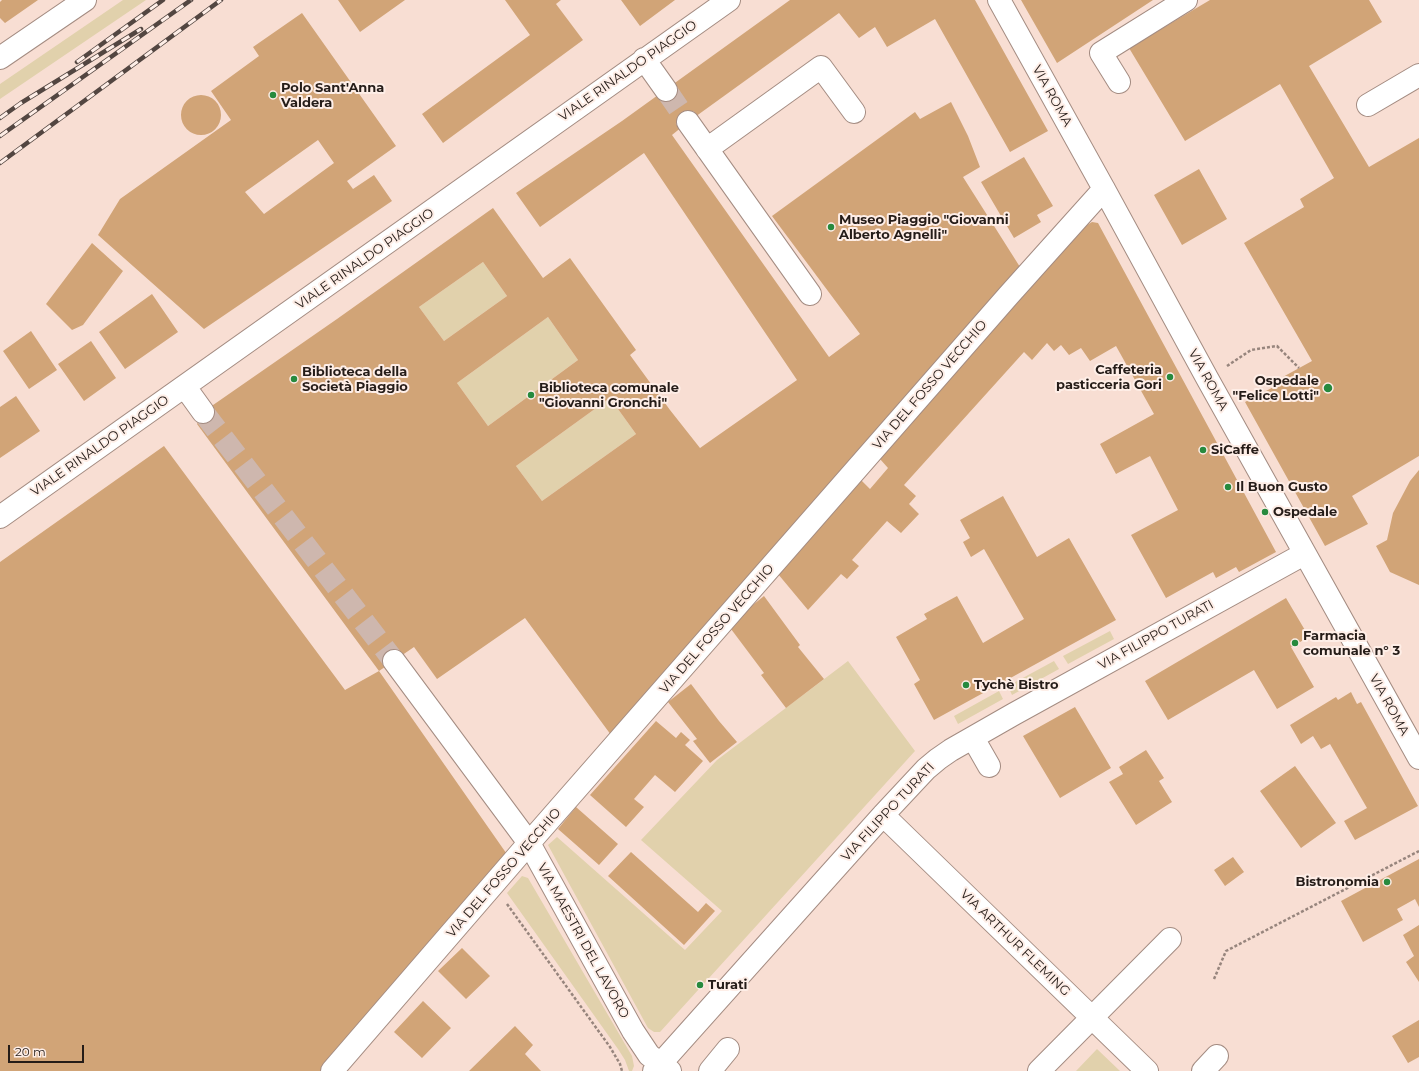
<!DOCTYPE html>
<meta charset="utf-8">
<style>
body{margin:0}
#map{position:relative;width:1419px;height:1071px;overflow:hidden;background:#f8ded3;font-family:Montserrat,sans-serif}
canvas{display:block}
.scale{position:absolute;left:8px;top:1045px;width:76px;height:18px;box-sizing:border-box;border:2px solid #251c18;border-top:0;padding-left:5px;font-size:12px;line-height:14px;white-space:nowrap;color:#251c18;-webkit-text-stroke:3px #feeee7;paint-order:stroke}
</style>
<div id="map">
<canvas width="1419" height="1071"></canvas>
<div class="scale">20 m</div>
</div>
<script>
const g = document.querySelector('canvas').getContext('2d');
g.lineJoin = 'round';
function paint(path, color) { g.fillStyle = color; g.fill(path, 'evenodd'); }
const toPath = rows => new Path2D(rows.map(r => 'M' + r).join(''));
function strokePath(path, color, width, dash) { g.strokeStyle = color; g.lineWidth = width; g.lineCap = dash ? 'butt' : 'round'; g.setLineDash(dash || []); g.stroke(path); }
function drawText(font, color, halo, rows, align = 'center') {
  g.font = font + ' Montserrat,sans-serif'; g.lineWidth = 4; g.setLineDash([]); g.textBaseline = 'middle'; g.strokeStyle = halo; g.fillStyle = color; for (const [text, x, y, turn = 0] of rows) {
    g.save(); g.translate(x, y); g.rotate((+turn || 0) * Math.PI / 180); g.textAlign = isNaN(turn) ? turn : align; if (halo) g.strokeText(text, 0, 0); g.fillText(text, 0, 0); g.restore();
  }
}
const green = toPath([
 [123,0,146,0,0,99,0,84],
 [483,262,507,296,444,341,419,307],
 [548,317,578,360,488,426,457,383],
 [610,398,636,434,542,501,516,466],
 [1110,631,1114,639,1068,664,1063,656],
 [848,661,915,751,660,1032,654,1032,648,1028,548,845,557,837,685,950,722,911,641,840,717,760],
 [1054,661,1059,669,1012,695,1008,686],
 [999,691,1003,699,958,724,954,716],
 [522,876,528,878,632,1056,634,1066,632,1071,629,1071,625,1060,618,1049,507,893],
 [1097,1049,1120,1071,1076,1071]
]);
const building = toPath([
 [2,0,38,0,5,23,0,18,0,2],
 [338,0,405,0,360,32],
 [505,0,561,0,556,4,583,40,443,143,422,114,530,35],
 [621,0,675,0,640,26],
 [790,0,975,0,1048,131,1010,152,935,19,887,47,875,27,859,38,839,13,688,122,672,135,829,357,860,334,772,216,915,112,920,119,951,102,968,136,980,167,963,177,1020,267,611,735,525,618,437,679,414,647,379,671,197,424,203,412,337,319,493,208,543,278,570,258,636,350,630,355,670,410,700,448,797,380,644,153,540,227,516,193,622,121],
 [483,262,507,296,444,341,419,307],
 [548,317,578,360,488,426,457,383],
 [610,398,636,434,542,501,516,466],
 [1021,0,1153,0,1057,63],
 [1210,0,1369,0,1382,22,1309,66,1369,167,1419,138,1419,456,1352,496,1368,524,1325,546,1245,402,1283,382,1281,378,1312,361,1244,243,1304,207,1300,199,1334,178,1280,84,1185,141,1129,48],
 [302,13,396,146,347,181,353,189,374,175,392,201,204,329,98,235,120,199,231,120,211,91,259,56,253,47],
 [318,140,334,163,264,214,245,192],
 '181 115a20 20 0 1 1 40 0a20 20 0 1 1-40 0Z',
 [1024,157,1053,206,1037,215,1041,222,1014,238,981,182],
 [1199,169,1227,219,1182,245,1154,195],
 [1092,222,1098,223,1276,552,1239,572,1236,567,1216,578,1213,572,1166,598,1131,535,1178,510,1150,456,1116,474,1100,444,1154,414,1116,346,1090,361,1081,348,1069,355,1061,345,1054,351,1047,343,1032,360,1024,352,904,485,916,496,909,504,919,514,901,533,887,521,852,560,859,566,847,579,841,574,808,610,778,574,861,480,870,489,888,468,880,459,1079,230],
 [92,243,123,271,83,325,72,330,46,304],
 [152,294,178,332,125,369,99,332],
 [31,331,57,370,29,389,3,351],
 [91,341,116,378,84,401,58,364],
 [16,396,40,431,0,458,0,407],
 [164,446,345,690,379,671,511,860,321,1071,0,1071,0,562],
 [1419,470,1419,585,1390,572,1376,546,1387,540,1393,513,1410,481],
 [1003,496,1037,557,1069,538,1116,620,934,720,914,684,920,680,896,637,927,619,924,614,957,596,983,643,1024,619,984,549,971,557,963,542,970,538,960,520],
 [764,596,800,645,798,647,824,679,786,708,761,675,764,673,728,625],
 [1286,598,1309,637,1291,647,1314,687,1277,709,1254,670,1168,720,1145,681],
 [691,684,719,721,737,742,710,763,693,741,697,739,668,702],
 [1351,692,1357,704,1361,702,1418,806,1355,840,1344,821,1367,808,1330,744,1321,749,1313,736,1301,744,1290,725,1336,697,1338,700],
 [1075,707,1111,768,1060,798,1023,736],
 [656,721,676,738,681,732,690,740,685,745,703,761,675,792,655,775,634,799,644,807,626,827,590,795],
 [1146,750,1164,778,1159,781,1172,802,1136,825,1109,782,1123,774,1119,767],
 [1295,766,1336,823,1301,848,1260,791],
 [576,807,618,844,599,865,558,829],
 [631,852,698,912,706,903,715,911,684,945,608,876],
 [1233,857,1244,872,1225,886,1214,870],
 [1419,859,1419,907,1415,899,1397,909,1403,920,1363,942,1341,901],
 [1419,925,1419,982,1406,962,1414,956,1403,935],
 [462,948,490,976,466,999,438,971],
 [423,1001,451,1028,422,1058,394,1032],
 [1419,1020,1419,1057,1408,1063,1392,1036],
 [515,1026,533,1045,525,1054,541,1071,469,1071]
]);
const minorTunnel = toPath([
 [666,90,688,122],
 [203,412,394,661]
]);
const path = toPath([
 [1227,366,1251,350,1277,346,1299,368],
 [507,904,610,1047,620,1064,622,1071],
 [1214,979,1226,951,1419,851]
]);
const minor = toPath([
 [999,0,1104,189,1207,378,1419,758],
 [0,58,85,0],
 [644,59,666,90],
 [1119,82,1101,53,1186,0],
 [1368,105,1419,75],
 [688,122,810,294],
 [707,149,821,67,854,112],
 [185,387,203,412],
 [0,517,729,0],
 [394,661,529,843,633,1031,649,1055,670,1071],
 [973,738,989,766],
 [883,815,1147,1071],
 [332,1071,529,843,1008,296,1104,189],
 [654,1071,883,815,926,769,938,759,951,750,1014,714,1304,554],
 [710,1071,728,1049],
 [1039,1071,1170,939],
 [1203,1071,1217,1056]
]);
const rail = toPath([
 [77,62,163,0],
 [0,118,21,103,141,29],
 [0,136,191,0],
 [0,163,221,0]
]);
const markers = [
 [273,95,4,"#278a3e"],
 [831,227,4,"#278a3e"],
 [1170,377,4,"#278a3e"],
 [294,379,4,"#278a3e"],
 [1328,388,5,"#278a3e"],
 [531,395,4,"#278a3e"],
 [1203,450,4,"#278a3e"],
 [1228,487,4,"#278a3e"],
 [1265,512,4,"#278a3e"],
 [1295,643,4,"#278a3e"],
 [966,685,4,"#278a3e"],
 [1387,882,4,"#278a3e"],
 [700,985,4,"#278a3e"]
];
const streetNames = [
 ["VIALE RINALDO PIAGGIO",628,71,-35],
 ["VIA ROMA",1052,96,61],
 ["VIALE RINALDO PIAGGIO",365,259,-35],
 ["VIA ROMA",1208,380,61],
 ["VIA DEL FOSSO VECCHIO",930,385,-49],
 ["VIALE RINALDO PIAGGIO",100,446,-35],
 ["VIA DEL FOSSO VECCHIO",717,629,-49],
 ["VIA FILIPPO TURATI",1156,635,-29],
 ["VIA ROMA",1389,705,61],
 ["VIA FILIPPO TURATI",888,812,-47],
 ["VIA DEL FOSSO VECCHIO",504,873,-49],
 ["VIA MAESTRI DEL LAVORO",583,941,61],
 ["VIA ARTHUR FLEMING",1015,943,44]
];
const poiNames = [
 ["Polo Sant'Anna",281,88],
 ["Valdera",281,103],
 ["Museo Piaggio \"Giovanni",839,220],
 ["Alberto Agnelli\"",839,235],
 ["Caffeteria",1162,370,"right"],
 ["pasticceria Gori",1162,385,"right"],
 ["Biblioteca della",302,372],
 ["Società Piaggio",302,387],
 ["Ospedale",1319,381,"right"],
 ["\"Felice Lotti\"",1319,396,"right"],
 ["Biblioteca comunale",539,388],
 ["\"Giovanni Gronchi\"",539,403],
 ["SiCaffe",1211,450],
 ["Il Buon Gusto",1236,487],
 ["Ospedale",1273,512],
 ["Farmacia",1303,636],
 ["comunale n° 3",1303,651],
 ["Tychè Bistro",974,685],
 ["Bistronomia",1379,882,"right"],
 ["Turati",708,985]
];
paint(green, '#e1d1ac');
paint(building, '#d1a477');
strokePath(minorTunnel, '#ceb7ae', 22, [22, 11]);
strokePath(minor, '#a48c82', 24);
strokePath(path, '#97857d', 2.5, [3, 2]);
strokePath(minor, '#fff', 22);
strokePath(rail, '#534641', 4.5);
strokePath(rail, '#feeee7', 3, [9]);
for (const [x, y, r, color] of markers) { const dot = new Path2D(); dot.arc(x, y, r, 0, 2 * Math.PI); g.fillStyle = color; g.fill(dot); strokePath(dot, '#feeee7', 1.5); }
drawText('13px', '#251c18', '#feeee7', streetNames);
drawText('bold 13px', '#251c18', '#feeee7', poiNames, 'left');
</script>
